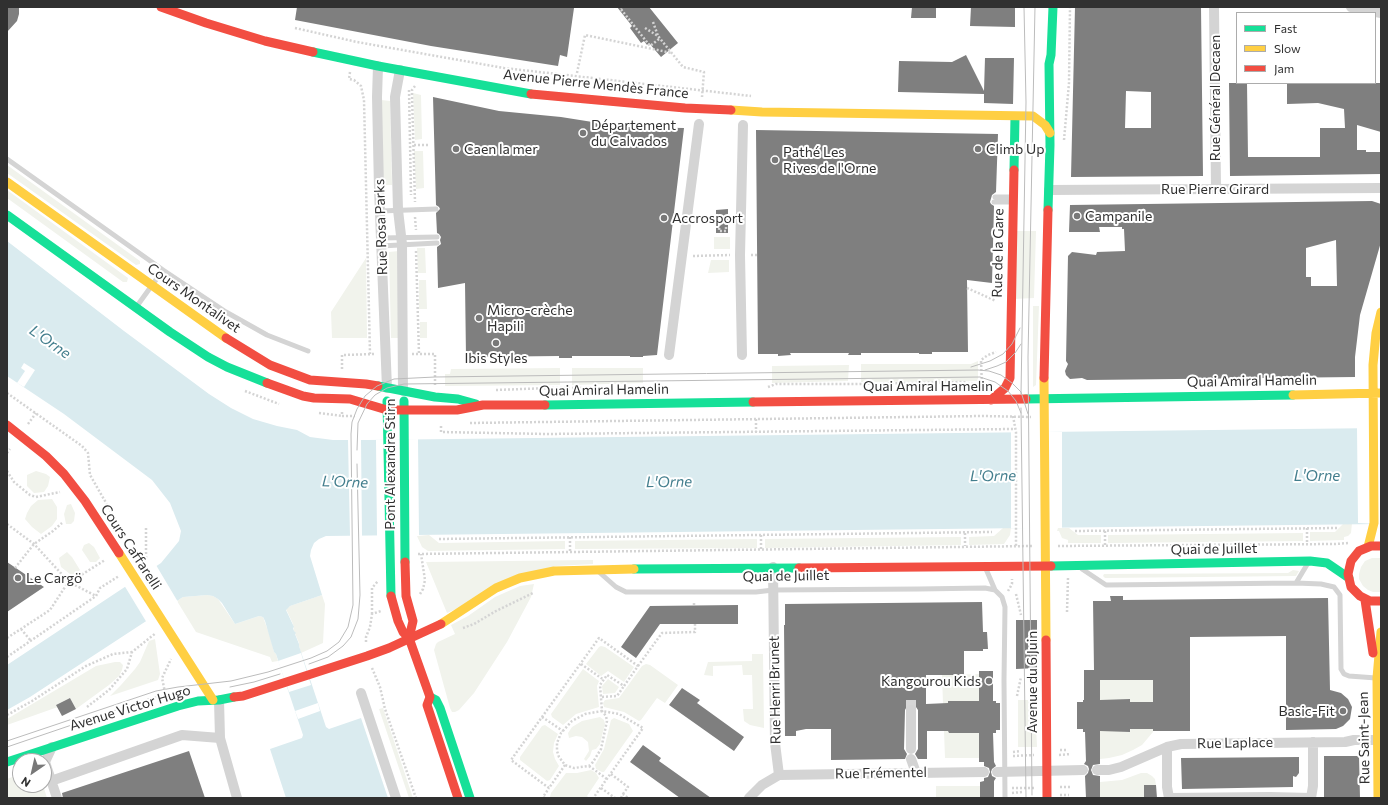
<!DOCTYPE html>
<meta charset="utf-8">
<style>
body{margin:0}
#map{position:relative;width:1388px;height:805px;overflow:hidden;background:#fff;font-family:Commissioner,sans-serif}
canvas{display:block}
.frame{position:absolute;inset:0;border:8px solid #303030;pointer-events:none}
.legend{position:absolute;left:1236px;top:12px;width:140px;height:72px;box-sizing:border-box;background:#fff;border:1px solid #acacac;margin:0;padding:5px 7px;list-style:none;font-size:12px;color:#303030}
.legend li{display:flex;align-items:center;gap:8px;height:20px}
.legend b{width:20px;border:1px solid #acacac}
.north{position:absolute;left:12px;top:753px;width:40px;height:40px;box-sizing:border-box;background:#fff;border:1px solid #acacac;border-radius:50%;rotate:214deg;font-size:11px;font-weight:700;line-height:16px;text-align:center;color:#303030}
.north::after{content:'';display:block;margin:auto;width:14px;height:18px;background:#787878;clip-path:polygon(50% 0,100% 100%,50% 72%,0 100%)}
</style>
<div id="map">
<canvas width="1388" height="805"></canvas>
<div class="frame"></div>
<ul class="legend">
<li><b style="height:5px;background:#16e098"></b>Fast</li>
<li><b style="height:5px;background:#ffcf43"></b>Slow</li>
<li><b style="height:5px;background:#f24e42"></b>Jam</li>
</ul>
<div class="north">N</div>
</div>
<script>
const g = document.querySelector('canvas').getContext('2d');
g.lineJoin = 'round';
function paint(path, color) { g.fillStyle = color; g.fill(path, 'evenodd'); }
const toPath = rows => new Path2D(rows.map(r => 'M' + r).join(''));
function strokePath(path, color, width, dash) { g.strokeStyle = color; g.lineWidth = width; g.lineCap = dash ? 'butt' : 'round'; g.setLineDash(dash || []); g.stroke(path); }
function drawText(font, color, halo, rows, align = 'center') {
  g.font = font + ' Commissioner,sans-serif'; g.lineWidth = 4; g.setLineDash([]); g.textBaseline = 'middle'; g.strokeStyle = halo; g.fillStyle = color; for (const [text, x, y, turn = 0] of rows) {
    g.save(); g.translate(x, y); g.rotate((+turn || 0) * Math.PI / 180); g.textAlign = isNaN(turn) ? turn : align; if (halo) g.strokeText(text, 0, 0); g.fillText(text, 0, 0); g.restore();
  }
}
const green = toPath([
 [413,93,421,95,422,139,415,140],
 [381,100,390,101,392,185,382,185],
 [414,151,423,151,424,188,416,189],
 [7,165,140,261,140,264,136,265,7,173],
 [7,190,128,278,127,282,123,282,7,198],
 [1016,231,1036,231,1034,298,1014,299],
 [714,237,730,237,730,249,714,249],
 [417,248,425,248,426,273,418,273],
 [399,251,401,338,391,338,389,252],
 [366,258,367,338,332,338,331,312],
 [711,260,729,260,729,272,708,273],
 [419,280,426,280,427,309,419,309],
 [1033,306,1039,306,1036,385,1033,387],
 [420,322,427,322,427,338,420,338],
 [978,361,978,381,861,382,861,364,971,364],
 [849,365,848,381,772,383,772,366],
 [560,368,560,385,445,386,445,374,450,374,451,369],
 [572,368,643,368,643,383,572,385],
 [36,471,46,474,50,477,48,486,44,492,34,493,27,486,27,475],
 [52,499,57,507,57,519,52,526,41,534,32,527,25,519,27,513,31,506,38,500],
 [71,504,75,513,74,521,71,524,66,524,64,514,67,505],
 [1352,523,1351,533,1348,536,1344,537,1344,540,1310,541,1310,532,1335,532,1343,524],
 [1003,528,1011,528,1010,535,1004,544,969,545,969,537,994,536],
 [1058,528,1069,528,1078,535,1101,535,1101,543,1068,543,1068,540,1062,538,1059,531,1057,531],
 [1303,533,1303,541,1108,543,1108,535],
 [429,535,439,543,565,541,565,549,428,551,422,547,417,536],
 [961,537,961,545,765,548,765,539],
 [757,539,757,548,575,549,575,541],
 [89,543,94,547,100,558,96,562,90,562,82,550,84,545],
 [67,552,72,557,80,570,76,574,70,574,61,567,59,558],
 [1372,558,1381,558,1381,592,1373,592,1368,590,1363,586,1359,579,1359,574,1361,567,1365,561],
 [593,560,593,564,556,566,447,613,426,562],
 [1293,570,1299,571,1296,576,1105,578,1103,576,1104,574,1288,573],
 [534,584,531,597,507,642,474,693,459,710,455,712,452,712,450,708,434,650,436,644,438,642,455,634,451,625,468,616,495,597,520,586],
 [207,595,213,596,218,599,235,624,259,616,263,617,271,639,274,652,276,654,278,661,272,662,270,657,196,632,177,601,183,597],
 [322,595,325,604,323,643,301,653,299,646,299,643,294,631,293,624,286,609,290,606],
 [155,639,160,674,158,680,110,696,121,685,135,669,140,662,149,641],
 [601,646,605,647,634,667,624,682,608,671,601,676,586,664,599,647],
 [752,654,763,654,764,728,750,725,744,721,743,709,753,709,752,675,743,675,742,665,713,666,713,676,704,675,708,662,752,661],
 [115,662,120,662,123,665,122,670,119,676,109,685,76,709,70,698,56,705,58,707,55,708,7,725,7,719,96,666],
 [646,664,650,665,678,685,665,703,657,698,641,720,639,721,624,712,604,707,603,703,605,700,619,698,642,666],
 [583,669,599,681,597,686,599,707,576,714,563,725,552,717,551,714],
 [983,674,983,681,979,681,979,703,948,701,948,703,943,704,942,675],
 [608,679,619,687,615,693,603,694,602,686],
 [1100,680,1153,680,1153,732,1142,745,1133,750,1122,755,1109,758,1100,759,1100,729,1130,732,1135,702,1130,702,1130,699,1100,702],
 [1018,700,1035,700,1037,747,1018,747],
 [383,708,413,798,409,798,379,709],
 [600,717,604,720,605,724,600,744,596,749,592,750,590,756,586,761,584,759,589,751,588,742,582,737,576,736,569,738,568,733,572,727,582,721],
 [614,718,629,724,633,731,604,772,602,772,596,769,595,765,604,749,611,720],
 [545,725,558,734,554,743,553,752,555,759,559,766,550,780,547,781,520,760,520,757,542,726],
 [944,731,948,731,949,733,979,731,979,758,945,758],
 [591,770,596,773,599,778,587,796,589,798,550,797,551,793,566,773,577,773],
 [1141,773,1147,773,1152,776,1155,779,1156,785,1144,785,1144,798,1100,798,1100,782,1122,780],
 [20,774,20,785,43,785,47,798,7,798,7,779],
 [936,786,980,786,980,798,936,798]
]);
const water = toPath([
 [7,241,124,331,209,394,231,408,253,419,277,426,297,430,310,437,333,440,367,440,1381,428,1381,524,326,536,319,539,314,543,311,550,310,556,322,595,290,606,286,610,294,627,293,628,294,631,296,633,295,634,299,644,299,646,326,727,329,729,361,718,388,798,286,798,270,749,302,738,303,735,276,654,274,652,265,621,263,617,259,616,235,624,222,603,218,599,213,596,207,595,183,597,30,697,7,710,7,665,161,563,179,541,181,531,170,503,152,480,64,414,7,376]
]);
const pier = toPath([
 [24,363,35,370,24,387,17,383,25,371,21,368],
 [1357,428,1381,428,1381,524,1358,523],
 [1011,432,1062,432,1062,528,1011,528],
 [418,439,419,536,377,536,376,440],
 [348,440,361,440,362,536,350,536],
 [156,565,178,602,147,623,124,585],
 [301,653,311,685,289,692,278,661],
 [318,703,320,711,298,719,295,711]
]);
const building = toPath([
 [7,7,19,7,19,14,17,21,7,32],
 [297,7,565,7,574,8,567,57,560,55,558,66,431,46,295,20],
 [617,7,649,7,678,43,661,57,649,43,647,45,644,41,641,43,630,28,632,26],
 [912,7,936,7,936,18,911,18],
 [971,7,1015,7,1015,27,970,26],
 [1075,7,1201,7,1203,176,1071,177],
 [1126,91,1151,92,1151,128,1125,128],
 [966,55,984,91,985,58,1014,58,1013,104,984,103,984,94,898,92,899,61,952,62],
 [1229,83,1247,83,1248,157,1320,157,1320,128,1345,128,1344,109,1318,103,1287,104,1287,83,1381,83,1381,132,1357,125,1357,150,1366,150,1366,152,1381,152,1381,174,1230,176],
 [433,97,499,111,561,117,624,127,684,128,657,355,643,356,643,357,630,357,630,356,572,356,572,358,559,358,559,356,466,357,465,283,438,288,437,247,441,244,440,240,441,237,439,234,437,233,436,213,440,209,439,207,436,205],
 [756,130,998,134,996,192,992,195,990,202,991,204,994,206,992,283,967,280,968,352,932,352,932,354,919,354,919,353,861,353,861,355,848,355,849,353,790,353,791,355,778,356,778,354,758,354],
 [1372,201,1381,204,1381,242,1360,315,1355,357,1355,377,1087,380,1082,378,1070,379,1066,375,1065,371,1068,364,1066,361,1068,256,1072,252,1096,255,1097,252,1125,251,1124,229,1122,229,1122,227,1099,227,1100,232,1069,232,1070,205],
 [1336,240,1337,286,1311,286,1311,277,1306,277,1306,248],
 [728,209,728,233,716,233,716,210],
 [7,562,44,587,7,612],
 [1110,596,1123,596,1123,600,1328,598,1330,690,1341,693,1348,699,1352,707,1350,719,1343,726,1336,729,1286,730,1286,636,1190,637,1190,731,1153,731,1153,729,1130,729,1130,732,1100,731,1100,764,1093,765,1091,770,1093,775,1100,776,1100,798,1086,798,1085,776,1088,773,1089,769,1088,766,1084,764,1086,761,1085,732,1083,732,1083,729,1077,729,1077,702,1083,702,1083,700,1084,700,1084,670,1094,670,1093,601,1111,601],
 [1100,680,1153,680,1153,702,1130,702,1130,699,1100,700],
 [982,602,983,632,987,632,988,649,983,649,983,651,964,651,964,675,926,675,926,704,948,703,948,701,979,701,979,671,993,671,993,701,996,701,996,703,1000,703,1000,730,996,730,996,733,993,733,994,762,996,766,992,769,991,772,992,776,996,778,994,781,994,798,980,798,980,782,984,781,984,778,988,777,990,772,989,768,984,766,984,762,979,762,979,733,949,733,948,731,927,731,927,759,918,759,915,754,918,749,918,710,914,704,908,704,905,710,904,749,907,754,905,759,831,760,831,729,806,729,796,731,796,736,785,736,784,625,785,625,785,604],
 [738,605,738,624,660,624,636,658,621,647,650,606],
 [1016,620,1037,620,1037,668,1016,669],
 [682,688,700,700,697,703,744,737,734,751,669,705],
 [70,698,76,709,62,716,56,705],
 [643,745,661,758,659,761,711,798,680,798,630,762],
 [189,751,205,798,63,798,62,793],
 [1324,756,1359,756,1360,798,1324,798],
 [1299,757,1299,773,1296,777,1293,776,1293,787,1182,789,1181,758],
 [1144,785,1156,785,1157,798,1144,798]
]);
const streetTunnel = toPath([
 [911,700,911,710]
]);
const path = toPath([
 [622,7,620,8,650,46,659,39],
 [653,22,658,36],
 [295,28,357,42,504,68,751,96],
 [645,28,658,36,683,67,704,72,702,97],
 [350,72,349,79,354,80,361,86,364,100,370,354],
 [577,73,585,35,672,53],
 [415,86,412,90,412,95,415,202],
 [409,90,411,195],
 [1064,140,1069,83,1070,7],
 [414,145,428,145],
 [415,217,416,230],
 [698,218,720,218,719,231,726,231,726,224],
 [416,251,419,354],
 [751,255,758,255],
 [693,256,730,255],
 [967,288,996,301],
 [412,354,435,354,435,385],
 [342,369,342,355,375,354],
 [768,387,776,384,855,384,963,382,978,385],
 [982,387,981,360,988,355,996,352],
 [496,390,549,388,646,388],
 [245,391,279,404],
 [7,393,82,446,88,453,90,475,124,534],
 [342,412,342,416,355,416],
 [319,413,342,416],
 [1013,416,1016,432,1016,546],
 [756,419,756,432],
 [470,423,982,416,1031,417],
 [28,424,36,413],
 [441,426,441,432,547,434,1013,429],
 [7,453,10,449],
 [7,471,14,482,30,495,36,497,60,492],
 [7,524,34,544,69,582,96,596],
 [1307,528,1307,542],
 [1075,531,1337,528],
 [965,533,965,546],
 [570,537,570,552],
 [439,539,992,532],
 [1105,545,1105,531],
 [1058,546,1335,544,1349,543],
 [761,549,761,535],
 [418,554,1033,546],
 [146,558,146,528],
 [15,568,34,544,53,531,62,523],
 [1008,591,1012,584,1012,579],
 [420,594,423,589,425,580,421,554],
 [1016,594,1021,615],
 [694,605,694,602],
 [1067,612,1068,578],
 [372,614,372,588,378,581],
 [463,628,474,624,496,611,533,593],
 [21,629,31,641],
 [7,638,50,610,67,584,105,560],
 [366,642,366,637,370,627,372,614,381,611],
 [7,657,96,596,100,588,119,576],
 [581,664,604,680],
 [638,666,662,633,695,632,695,624],
 [372,668,380,687,385,709,416,798],
 [1017,696,1021,677],
 [166,697,162,678,171,659],
 [602,697,617,696,624,686],
 [87,707,109,690,127,669,132,652,156,633],
 [7,715,32,701,86,666,113,654,132,652],
 [542,717,563,731],
 [1060,750,1067,750],
 [1013,752,1021,751],
 [1059,755,1071,754],
 [1013,756,1034,755],
 [565,765,549,788,511,760,599,638,638,666,624,686,607,675,600,685,602,711,606,716,607,721,601,749,593,762,589,766,574,768,565,765,559,757,557,751,557,743,561,733,572,721,585,714,602,711,619,714,643,728,594,797],
 [589,766,607,779],
 [611,774,628,787,623,794],
 [1060,787,1071,787],
 [601,788,615,798],
 [1012,788,1035,788],
 [1012,793,1022,792],
 [1060,795,1069,795],
 [545,798,543,797,549,788],
 [621,798,623,794,628,798]
]);
const lane = toPath([
 [7,159,163,270,226,312,267,335,308,351],
 [995,197,1012,197],
 [994,202,1011,202],
 [380,211,436,209],
 [381,238,437,237],
 [381,246,437,243],
 [137,306,163,270],
 [986,569,995,590],
 [1082,569,1106,585,1296,583,1321,584,1334,587,1340,595,1341,669,1344,674,1349,676,1376,678],
 [599,572,616,587,626,592,756,592,773,590,919,589,985,588,995,590,1002,597,1005,607,1004,680,1005,798],
 [1296,583,1308,563]
]);
const street = toPath([
 [1214,7,1216,189],
 [1351,7,1381,13],
 [378,66,377,97,379,189,387,388],
 [400,70,395,97,398,210,402,244,403,391],
 [1049,190,1381,188],
 [669,355,699,124],
 [742,355,740,255,743,125],
 [773,567,775,743,779,775],
 [361,693,396,798],
 [219,700,220,738,237,798],
 [911,710,911,749],
 [52,747,45,762,57,798],
 [1167,747,1167,787,1169,798],
 [911,759,916,773],
 [1097,770,1109,770,1121,767,1167,747,1181,744,1345,742,1354,740,1378,740],
 [997,772,1083,770],
 [51,781,182,735,220,738],
 [749,798,762,785,779,775,984,772],
 [1169,798,1270,797,1311,798],
 [1311,798,1313,786,1313,742]
]);
const fast = toPath([
 [313,52,378,66,531,94],
 [1014,170,1015,117],
 [1048,210,1050,145,1049,64,1051,55,1053,7],
 [7,215,170,332,208,357,227,367,267,383],
 [378,386,435,397,458,399,476,404],
 [1026,399,1293,395],
 [387,401,391,596],
 [404,401,405,562],
 [545,405,753,402],
 [1051,566,1310,561,1327,563,1349,578],
 [634,569,799,568],
 [430,697,436,700,440,708,470,798],
 [7,762,178,706,198,701,219,700,234,697]
]);
const slow = toPath([
 [731,110,762,112,1033,116,1045,125,1050,133],
 [7,182,226,338],
 [1044,378,1046,640],
 [1293,395,1381,393],
 [1368,547,1374,523,1373,365,1376,333,1381,312],
 [119,553,213,700],
 [441,624,496,588,520,578,554,571,634,569],
 [1378,798,1377,678,1381,632]
]);
const jam = toPath([
 [161,7,206,23,265,41,313,52],
 [531,94,685,108,731,110],
 [226,338,270,365,310,380,366,384,378,386],
 [1044,378,1048,210],
 [267,383,303,396,314,398,350,399,387,410,457,410,483,405,545,405],
 [991,400,1005,388,1010,378,1014,170],
 [753,402,1026,399],
 [7,425,46,456,64,474,85,501,119,553],
 [1381,546,1371,546,1359,551,1351,561,1348,574,1351,587,1360,596,1370,601,1381,601],
 [405,562,406,596,413,621,409,638],
 [799,568,1051,566],
 [391,596,398,621,403,632,409,638,430,697],
 [1365,600,1373,653],
 [1046,640,1047,798],
 [234,697,243,696,367,656,389,648,441,624],
 [430,697,427,705,458,798]
]);
const tram = toPath([
 [971,367,990,361,1003,354,1012,344,1020,328],
 [985,370,997,366,1006,362,1015,353,1021,344],
 [1021,394,1026,102,1024,7],
 [1021,408,1026,798],
 [357,450,358,423,367,404,375,395,387,388,404,384,980,377,995,382,1008,391,1016,401,1021,413],
 [309,664,328,657,343,646,351,637,358,619,360,595,357,464],
 [230,687,254,682,280,674],
 [7,741,156,691,178,687,231,681,268,672,311,658,327,651,339,642,348,627,353,605,351,434,352,422,357,409,365,396,377,386,394,379,435,377,978,370,989,371,1001,375,1012,383,1021,392,1028,414],
 [7,747,151,698,180,692],
 [1032,795,1028,357,1035,7]
]);
const markers = [
 [583,133,4,"#787878"],
 [456,149,4,"#787878"],
 [978,149,4,"#787878"],
 [775,160,4,"#787878"],
 [1077,216,4,"#787878"],
 [664,218,4,"#787878"],
 [479,318,4,"#787878"],
 [496,343,4,"#787878"],
 [18,578,4,"#787878"],
 [989,681,4,"#787878"],
 [1343,711,4,"#787878"]
];
const streetNames = [
 ["Avenue Pierre Mendès France",596,84,6],
 ["Rue Général Decaen",1215,98,-90],
 ["Rue Pierre Girard",1215,189],
 ["Rue Rosa Parks",381,227,-92],
 ["Rue de la Gare",998,253,-89],
 ["Cours Montalivet",194,298,35],
 ["Quai Amiral Hamelin",1252,381,-1],
 ["Quai Amiral Hamelin",928,386],
 ["Quai Amiral Hamelin",604,390,-1],
 ["Pont Alexandre Stirn",390,464,-90],
 ["Cours Caffarelli",131,547,57],
 ["Quai de Juillet",1214,549,-1],
 ["Quai de Juillet",786,576,-1],
 ["Avenue du 6 Juin",1032,682,-90],
 ["Rue Henri Brunet",775,690,-91],
 ["Avenue Victor Hugo",130,708,-17],
 ["Rue Saint-Jean",1364,738,-91],
 ["Rue Laplace",1235,743,-1],
 ["Rue Frémentel",881,773,-1]
];
const poiNames = [
 ["Département",591,125],
 ["du Calvados",591,141],
 ["Caen la mer",464,149],
 ["Climb Up",986,149],
 ["Pathé Les",783,152],
 ["Rives de l'Orne",783,168],
 ["Campanile",1085,216],
 ["Accrosport",672,218],
 ["Micro-crèche",487,310],
 ["Hapili",487,326],
 ["Ibis Styles",496,358,"center"],
 ["Le Cargö",26,578],
 ["Kangourou Kids",981,681,"right"],
 ["Basic-Fit",1335,711,"right"]
];
const waterNames = [
 ["L'Orne",50,342,35],
 ["L'Orne",993,476,-1],
 ["L'Orne",1317,476],
 ["L'Orne",345,482,2],
 ["L'Orne",669,482,-1]
];
paint(green, '#f1f3ec');
paint(water, '#daebef');
paint(pier, '#fff');
paint(building, '#7f7f7f');
strokePath(streetTunnel, '#d6d6d6', 10, [10, 5]);
strokePath(path, '#d4d4d4', 2.5, [2, 2]);
strokePath(lane, '#d4d4d4', 5);
strokePath(street, '#d4d4d4', 10);
strokePath(fast, '#16e098', 9);
strokePath(slow, '#ffcf43', 9);
strokePath(jam, '#f24e42', 9);
strokePath(tram, '#bcbcbc', 1);
for (const [x, y, r, color] of markers) { const dot = new Path2D(); dot.arc(x, y, r, 0, 2 * Math.PI); g.fillStyle = color; g.fill(dot); strokePath(dot, '#fff', 1.5); }
drawText('14px', '#303030', '#fff', streetNames);
drawText('14px', '#303030', '#fff', poiNames, 'left');
drawText('italic 15px', '#437e8d', '#fff', waterNames);
</script>
